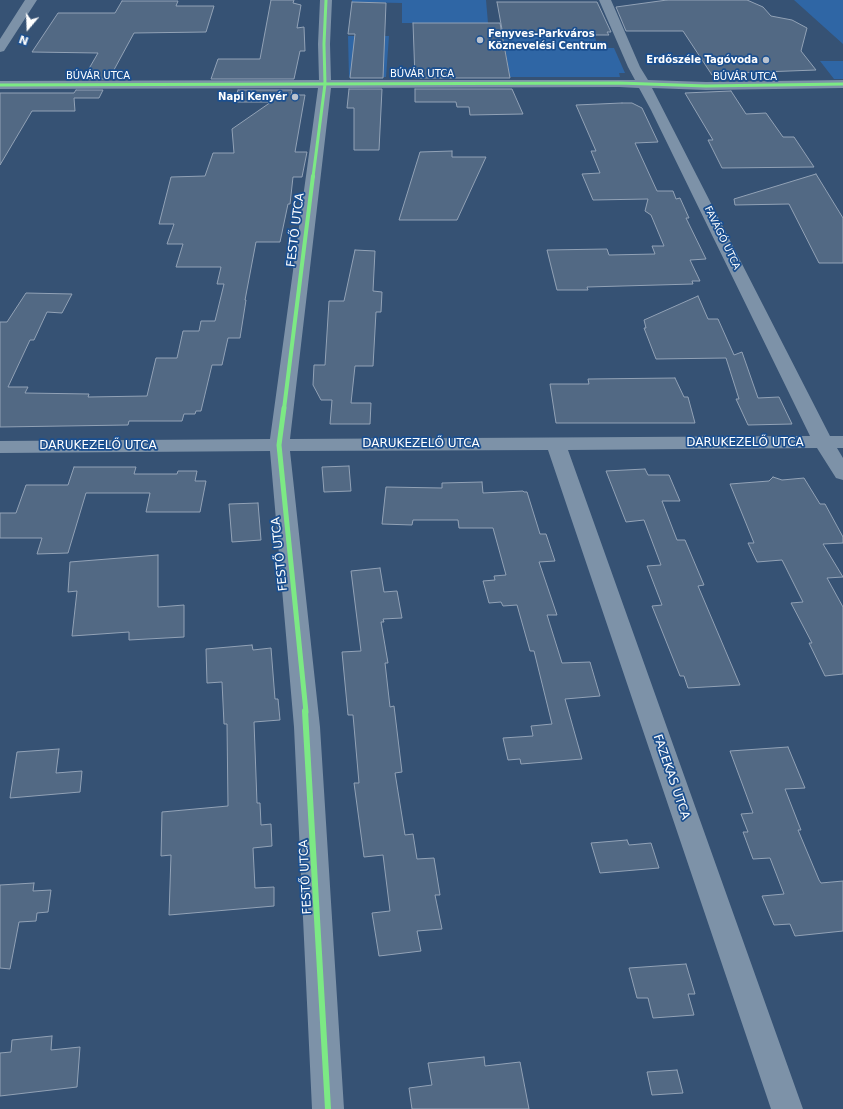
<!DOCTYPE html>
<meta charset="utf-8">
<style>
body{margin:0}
#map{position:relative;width:843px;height:1109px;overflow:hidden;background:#365274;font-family:"DejaVu Sans",sans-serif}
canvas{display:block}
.north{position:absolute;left:8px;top:8px;width:40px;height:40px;-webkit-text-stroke:3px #1b4f8f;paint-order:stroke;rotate:199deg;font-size:11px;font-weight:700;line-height:16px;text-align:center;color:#fff}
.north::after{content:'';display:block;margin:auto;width:14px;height:18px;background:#fff;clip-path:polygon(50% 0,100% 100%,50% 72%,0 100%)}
</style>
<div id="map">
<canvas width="843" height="1109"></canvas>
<div class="north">N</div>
</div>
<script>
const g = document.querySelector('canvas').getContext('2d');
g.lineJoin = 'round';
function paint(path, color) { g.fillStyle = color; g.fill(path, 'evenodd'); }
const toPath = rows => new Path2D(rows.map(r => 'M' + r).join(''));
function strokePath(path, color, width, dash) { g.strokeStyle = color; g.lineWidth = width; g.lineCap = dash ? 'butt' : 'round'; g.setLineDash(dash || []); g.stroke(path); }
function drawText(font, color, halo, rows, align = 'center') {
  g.font = font + ' "DejaVu Sans",sans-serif'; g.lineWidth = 3.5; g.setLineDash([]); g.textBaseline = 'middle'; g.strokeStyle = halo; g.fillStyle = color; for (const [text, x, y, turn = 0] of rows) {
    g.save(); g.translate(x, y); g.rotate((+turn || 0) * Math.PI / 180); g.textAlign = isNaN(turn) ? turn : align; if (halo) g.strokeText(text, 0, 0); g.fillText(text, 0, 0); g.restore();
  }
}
const green = toPath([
 [352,0,486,0,488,23,402,23,402,3,352,2],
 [794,0,843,0,843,44],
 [503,35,594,35,599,48,614,48,625,73,619,73,620,77,510,77],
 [348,36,389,36,386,77,349,77],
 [820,61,843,61,843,79,834,79]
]);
const building = toPath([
 [271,0,294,0,293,3,301,5,297,28,304,27,305,51,300,51,294,79,211,79,218,59,260,59,271,0],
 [667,0,747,0,763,7,771,16,792,20,807,28,801,51,816,70,736,73,737,75,712,75,683,31,626,31,616,7,667,0],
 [122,1,178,1,176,6,214,6,206,32,134,33,109,79,83,79,98,53,32,52,58,13,115,13,122,1],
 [352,2,386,3,383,78,350,78,355,34,348,34,352,2],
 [497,2,597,2,611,32,607,32,609,35,503,35,497,2],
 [413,23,500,23,510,78,415,78,413,23],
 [349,89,382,89,379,150,354,150,354,108,347,108,349,89],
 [415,89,512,89,523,114,470,115,469,107,457,107,456,102,415,102,415,89],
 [76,90,103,90,99,98,74,98,75,111,32,111,0,165,0,93,74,93,76,90],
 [238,90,292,90,291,95,305,95,295,152,307,152,302,177,293,177,290,204,288,204,280,242,256,242,245,300,246,300,240,338,228,338,222,365,212,365,201,411,196,411,195,414,184,414,182,421,129,421,128,425,0,427,0,322,7,322,26,293,72,294,62,313,47,312,34,340,30,340,8,387,28,387,25,393,89,394,88,397,147,396,156,358,177,358,183,331,199,331,201,321,215,321,224,284,217,284,221,267,176,267,183,244,167,244,174,224,159,224,171,177,205,176,213,153,234,153,232,129,271,102,234,102,238,90],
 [731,91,746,114,766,113,783,137,794,137,814,167,722,168,708,140,713,140,685,93,731,91],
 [622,103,632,103,642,108,658,142,635,143,657,191,673,191,676,199,680,198,689,218,686,218,706,259,690,260,700,281,692,281,693,284,587,287,588,290,557,290,547,250,607,249,609,255,655,254,652,246,664,246,651,215,645,211,648,199,593,200,582,174,600,173,591,151,596,151,576,105,622,103],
 [452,151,452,157,486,157,457,220,399,220,420,152,452,151],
 [816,174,843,218,843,263,819,263,789,204,735,205,734,199,816,174],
 [355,250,375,251,373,291,382,292,381,312,376,312,373,366,355,366,351,403,371,403,370,424,330,424,332,400,321,400,313,385,314,365,325,365,329,301,344,301,355,250],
 [698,296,708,319,718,319,734,355,742,352,758,398,779,397,792,424,748,425,736,399,739,399,726,358,656,359,644,328,646,328,644,320,698,296],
 [675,378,684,397,688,397,695,423,556,423,550,384,589,384,588,379,675,378],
 [349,466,351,491,324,492,322,467,349,466],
 [74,467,136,467,134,474,177,474,178,471,197,471,195,481,206,481,200,512,146,512,150,493,86,493,68,553,37,554,42,538,0,538,0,513,16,513,26,485,68,485,74,467],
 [645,469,648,475,669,475,680,501,662,501,677,540,685,540,704,585,698,586,740,685,688,688,684,676,680,676,652,606,662,605,647,566,661,565,644,520,626,522,606,471,645,469],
 [773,477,782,480,804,478,820,504,825,504,843,537,843,543,823,544,843,577,827,578,843,607,843,674,825,676,809,643,812,643,791,603,803,602,782,560,757,562,748,543,754,543,730,484,769,481,773,477],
 [482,482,483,493,523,491,524,492,527,492,540,534,546,534,555,561,539,562,557,615,547,615,562,663,590,662,600,696,565,699,582,759,521,764,520,759,508,760,503,738,533,736,531,726,552,724,534,651,530,651,517,605,503,606,501,602,489,603,483,581,495,580,494,576,506,575,493,528,459,528,458,520,413,520,412,525,382,524,386,487,442,488,442,483,482,482],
 [258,503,261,540,232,542,229,504,258,503],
 [158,555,158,607,184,605,184,637,129,640,129,632,72,636,77,591,68,592,70,562,158,555],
 [380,568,384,592,397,591,402,618,383,619,384,622,381,622,388,663,385,663,390,707,394,706,402,772,395,773,405,835,413,834,417,859,434,858,440,895,435,895,442,929,417,931,421,951,379,956,372,913,390,911,383,855,364,857,354,783,359,783,353,715,348,715,342,652,361,651,351,571,380,568],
 [252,645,253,650,271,648,275,699,278,699,280,720,254,722,257,803,260,803,261,825,271,824,272,846,253,848,255,888,274,887,274,906,169,915,171,855,161,856,162,812,228,806,227,724,224,724,222,682,207,683,206,649,252,645],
 [788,747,805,788,785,789,801,830,798,830,819,880,821,883,843,881,843,931,795,936,790,924,774,925,762,896,784,894,770,858,753,859,743,832,748,832,741,814,753,813,730,751,788,747],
 [59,749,56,773,82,771,80,792,10,798,17,752,59,749],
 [627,840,629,845,651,843,659,868,600,873,591,843,627,840],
 [34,883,33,891,51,890,48,912,37,913,36,921,19,922,10,969,0,968,0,885,34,883],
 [686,964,695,994,688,994,694,1015,653,1018,648,998,637,998,629,968,686,964],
 [52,1036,51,1050,80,1047,77,1087,0,1096,0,1053,11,1052,12,1040,52,1036],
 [484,1057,485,1066,520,1062,529,1109,412,1109,409,1088,432,1085,428,1063,484,1057],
 [677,1070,683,1093,652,1095,647,1072,677,1070]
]);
const street = toPath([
 [25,0,37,0,4,51,0,52,0,39,25,0],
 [320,0,332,0,330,44,331,80,635,80,628,67,599,0,611,0,640,67,648,80,706,82,843,80,843,88,706,90,652,88,830,436,843,436,843,448,837,448,843,458,843,480,836,478,817,448,568,450,803,1109,771,1109,548,450,290,451,320,727,344,1109,312,1109,294,727,270,451,0,453,0,441,270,439,318,88,0,89,0,81,319,80,318,44,320,0],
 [619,87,639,88,651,110,810,436,290,439,331,88,619,87]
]);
const cyclewayFar3 = toPath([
 [0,85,619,83,706,86,843,84],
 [313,177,325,84,324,44,326,0]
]);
const cyclewayFar2 = toPath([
 [284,409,313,176]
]);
const cyclewayFar1 = toPath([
 [284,408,279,445,306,712]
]);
const cycleway = toPath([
 [305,711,328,1109]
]);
const markers = [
 [480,40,4,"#b9c2ce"],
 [766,60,4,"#b9c2ce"],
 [295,97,4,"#b9c2ce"]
];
const farPoinames = [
 ["Fenyves-Parkváros",488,34,"left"],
 ["Köznevelési Centrum",488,46,"left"],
 ["Erdőszéle Tagóvoda",758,60],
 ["Napi Kenyér",287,97]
];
const farStreetnames = [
 ["BÚVÁR UTCA",422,74],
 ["BÚVÁR UTCA",98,76],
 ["BÚVÁR UTCA",745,77],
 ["FAVÁGÓ UTCA",722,238,64]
];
const streetNames = [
 ["FESTŐ UTCA",296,230,-83],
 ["DARUKEZELŐ UTCA",745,443],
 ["DARUKEZELŐ UTCA",421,444],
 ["DARUKEZELŐ UTCA",98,446],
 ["FESTŐ UTCA",280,554,-96],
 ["FAZEKAS UTCA",671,777,71],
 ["FESTŐ UTCA",306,877,-93]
];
paint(green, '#2f66a5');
paint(building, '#526984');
strokePath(building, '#92a2b6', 1);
paint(street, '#7d92a8');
strokePath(cyclewayFar3, '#7ce984', 3);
strokePath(cyclewayFar2, '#7ce984', 4);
strokePath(cyclewayFar1, '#7ce984', 5);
strokePath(cycleway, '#7ce984', 6);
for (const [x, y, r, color] of markers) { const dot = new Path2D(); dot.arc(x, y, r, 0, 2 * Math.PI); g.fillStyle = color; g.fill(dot); strokePath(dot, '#1b4f8f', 1.5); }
drawText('bold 10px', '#fff', '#1b4f8f', farPoinames, 'right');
drawText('10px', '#fff', '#1b4f8f', farStreetnames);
drawText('12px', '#fff', '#1b4f8f', streetNames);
</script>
